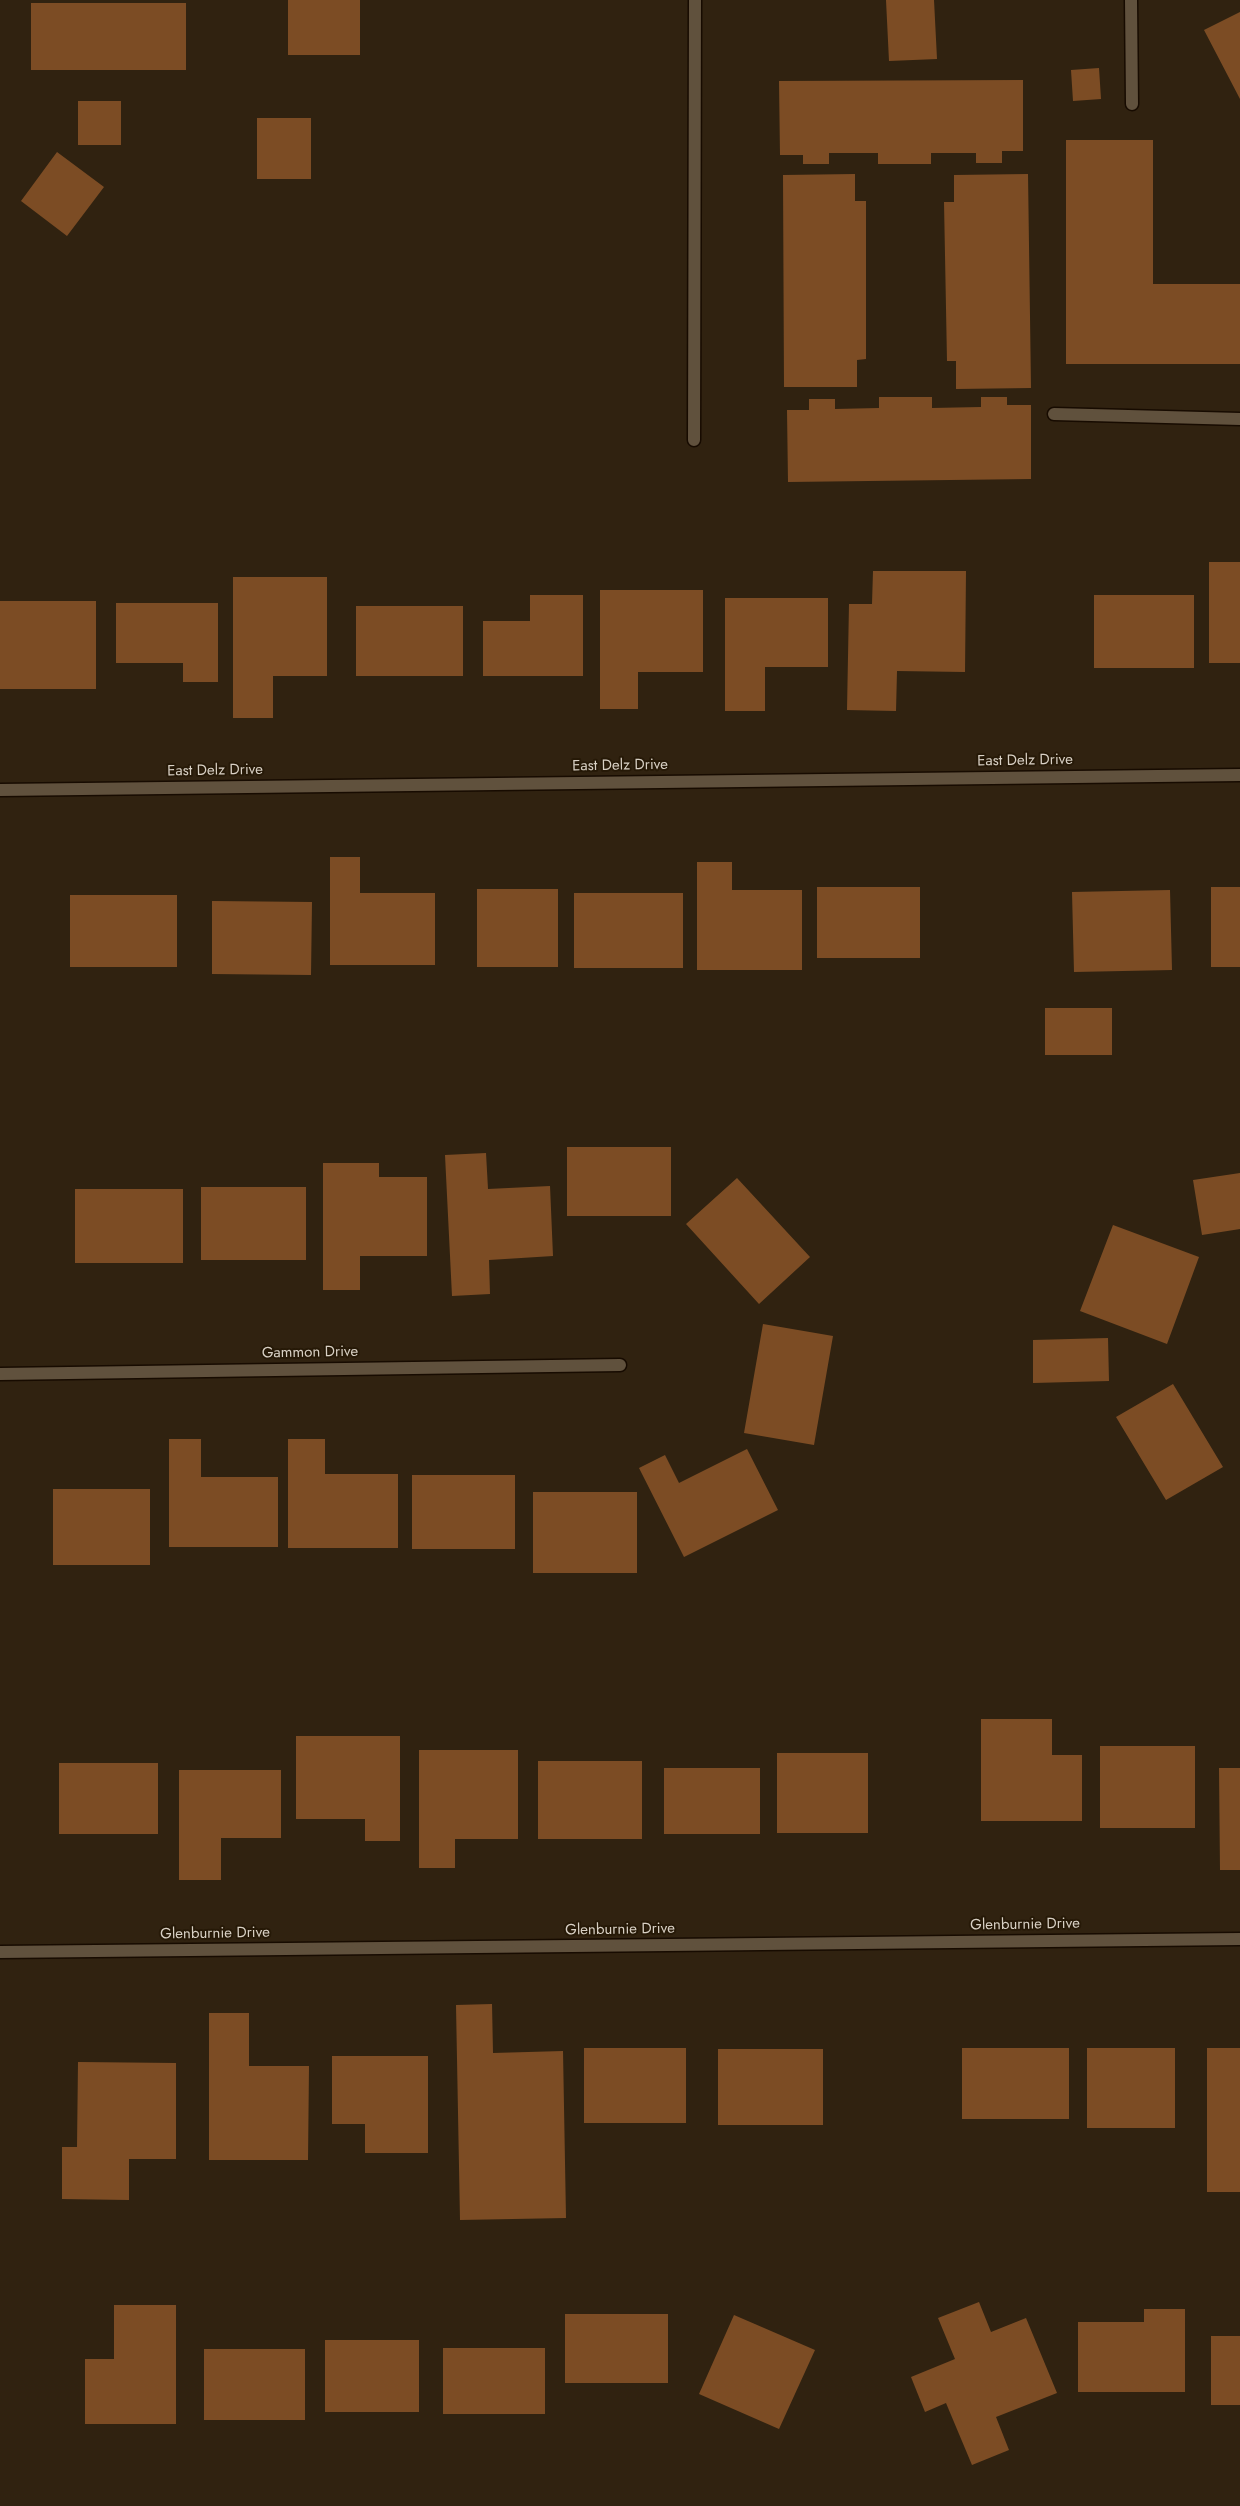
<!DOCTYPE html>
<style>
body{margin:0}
canvas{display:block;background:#302210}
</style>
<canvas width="1240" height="2506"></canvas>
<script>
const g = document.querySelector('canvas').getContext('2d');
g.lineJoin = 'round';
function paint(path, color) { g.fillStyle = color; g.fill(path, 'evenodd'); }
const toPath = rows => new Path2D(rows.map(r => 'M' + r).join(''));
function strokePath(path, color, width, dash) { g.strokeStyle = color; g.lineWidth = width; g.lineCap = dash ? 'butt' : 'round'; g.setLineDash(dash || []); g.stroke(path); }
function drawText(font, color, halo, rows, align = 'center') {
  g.font = font + ' Jost,sans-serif'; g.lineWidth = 4; g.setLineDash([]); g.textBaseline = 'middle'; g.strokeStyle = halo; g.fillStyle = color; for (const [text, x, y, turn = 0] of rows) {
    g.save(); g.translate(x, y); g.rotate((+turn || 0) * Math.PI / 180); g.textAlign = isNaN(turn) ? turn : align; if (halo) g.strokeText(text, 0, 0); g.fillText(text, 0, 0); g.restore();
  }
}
const building = toPath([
 [288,0,360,0,360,55,288,55],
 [886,0,934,0,937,59,889,61],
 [31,3,186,3,186,70,31,70],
 [1240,12,1240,99,1204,30],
 [1099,68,1101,99,1073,101,1071,70],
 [1023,80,1023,151,1002,151,1002,163,976,163,976,153,931,153,931,164,878,164,878,153,829,153,829,164,803,164,803,155,780,155,779,81],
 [78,101,121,101,121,145,78,145],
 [257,118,311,118,311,179,257,179],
 [1066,140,1153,140,1153,284,1240,284,1240,364,1066,364],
 [57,152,104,187,67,236,21,201],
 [855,174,855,201,866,201,866,359,857,360,857,387,784,387,783,175],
 [1028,174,1031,388,956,389,956,361,947,361,944,202,954,202,954,175],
 [879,397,932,397,932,408,981,407,981,397,1007,397,1007,405,1031,405,1031,479,788,482,787,410,809,410,809,399,835,399,835,409,879,408],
 [1209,562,1240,562,1240,663,1209,663],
 [873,571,966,571,965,672,897,671,896,711,847,710,849,604,872,604],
 [233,577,327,577,327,676,273,676,273,718,233,718],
 [600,590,703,590,703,672,638,672,638,709,600,709],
 [530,595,583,595,583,676,483,676,483,621,530,621],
 [1094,595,1194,595,1194,668,1094,668],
 [725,598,828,598,828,667,765,667,765,711,725,711],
 [0,601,96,601,96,689,0,689],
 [116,603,218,603,218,682,183,682,183,663,116,663],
 [356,606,463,606,463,676,356,676],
 [330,857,360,857,360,893,435,893,435,965,330,965],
 [697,862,732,862,732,890,802,890,802,970,697,970],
 [817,887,920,887,920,958,817,958],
 [1211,887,1240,887,1240,967,1211,967],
 [477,889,558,889,558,967,477,967],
 [1170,890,1172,970,1074,972,1072,892],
 [574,893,683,893,683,968,574,968],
 [70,895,177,895,177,967,70,967],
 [212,901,312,902,311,975,212,974],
 [1045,1008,1112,1008,1112,1055,1045,1055],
 [567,1147,671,1147,671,1216,567,1216],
 [486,1153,488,1189,550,1186,553,1256,489,1260,490,1294,452,1296,445,1155],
 [323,1163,379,1163,379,1177,427,1177,427,1256,360,1256,360,1290,323,1290],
 [1240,1173,1240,1229,1202,1235,1193,1180],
 [737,1178,810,1257,759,1304,686,1224],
 [201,1187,306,1187,306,1260,201,1260],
 [75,1189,183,1189,183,1263,75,1263],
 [1113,1225,1199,1257,1167,1344,1080,1311],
 [763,1324,833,1336,814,1445,744,1433],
 [1108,1338,1109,1381,1033,1383,1033,1340],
 [1173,1384,1223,1467,1166,1500,1116,1417],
 [169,1439,201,1439,201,1477,278,1477,278,1547,169,1547],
 [288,1439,325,1439,325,1474,398,1474,398,1548,288,1548],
 [747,1449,778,1510,684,1557,639,1468,665,1455,679,1483],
 [412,1475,515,1475,515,1549,412,1549],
 [53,1489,150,1489,150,1565,53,1565],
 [533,1492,637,1492,637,1573,533,1573],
 [981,1719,1052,1719,1052,1755,1082,1755,1082,1821,981,1821],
 [296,1736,400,1736,400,1841,365,1841,365,1819,296,1819],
 [1100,1746,1195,1746,1195,1828,1100,1828],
 [419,1750,518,1750,518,1839,455,1839,455,1868,419,1868],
 [777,1753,868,1753,868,1833,777,1833],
 [538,1761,642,1761,642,1839,538,1839],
 [59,1763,158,1763,158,1834,59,1834],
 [664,1768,760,1768,760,1834,664,1834],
 [1219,1768,1240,1768,1240,1870,1220,1870],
 [179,1770,281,1770,281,1838,221,1838,221,1880,179,1880],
 [492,2004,493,2053,563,2051,566,2218,460,2220,456,2005],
 [209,2013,249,2013,249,2066,309,2066,308,2160,209,2160],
 [584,2048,686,2048,686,2123,584,2123],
 [962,2048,1069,2048,1069,2119,962,2119],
 [1087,2048,1175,2048,1175,2128,1087,2128],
 [1207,2048,1240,2048,1240,2192,1207,2192],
 [718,2049,823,2049,823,2125,718,2125],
 [332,2056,428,2056,428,2153,365,2153,365,2124,332,2124],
 [78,2062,176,2063,176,2159,129,2159,129,2200,62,2199,62,2147,77,2147],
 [979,2302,991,2332,1026,2318,1057,2393,996,2417,1009,2450,972,2465,946,2403,925,2412,911,2377,955,2359,938,2318],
 [114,2305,176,2305,176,2424,85,2424,85,2359,114,2359],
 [1144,2309,1185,2309,1185,2392,1078,2392,1078,2322,1144,2322],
 [565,2314,668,2314,668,2383,565,2383],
 [734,2315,815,2350,779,2429,699,2394],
 [1211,2336,1240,2336,1240,2405,1211,2405],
 [325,2340,419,2340,419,2412,325,2412],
 [443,2348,545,2348,545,2414,443,2414],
 [204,2349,305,2349,305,2420,204,2420]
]);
const lane = toPath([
 [1131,0,1132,104],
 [1054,414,1240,419],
 [694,440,695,0]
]);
const street = toPath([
 [0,790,1240,775],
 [0,1374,620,1365],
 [0,1952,1240,1939]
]);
const streetNames = [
 ["East Delz Drive",1025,761,-1],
 ["East Delz Drive",620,766,-1],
 ["East Delz Drive",215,771,-1],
 ["Gammon Drive",310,1353,-1],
 ["Glenburnie Drive",1025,1925,-1],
 ["Glenburnie Drive",620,1930,-1],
 ["Glenburnie Drive",215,1934,-1]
];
paint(building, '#7c4c24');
strokePath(lane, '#170b00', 15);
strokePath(street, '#170b00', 15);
strokePath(lane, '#60513d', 12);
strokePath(street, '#60513d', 12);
drawText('15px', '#d8d0c4', '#261907', streetNames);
</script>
